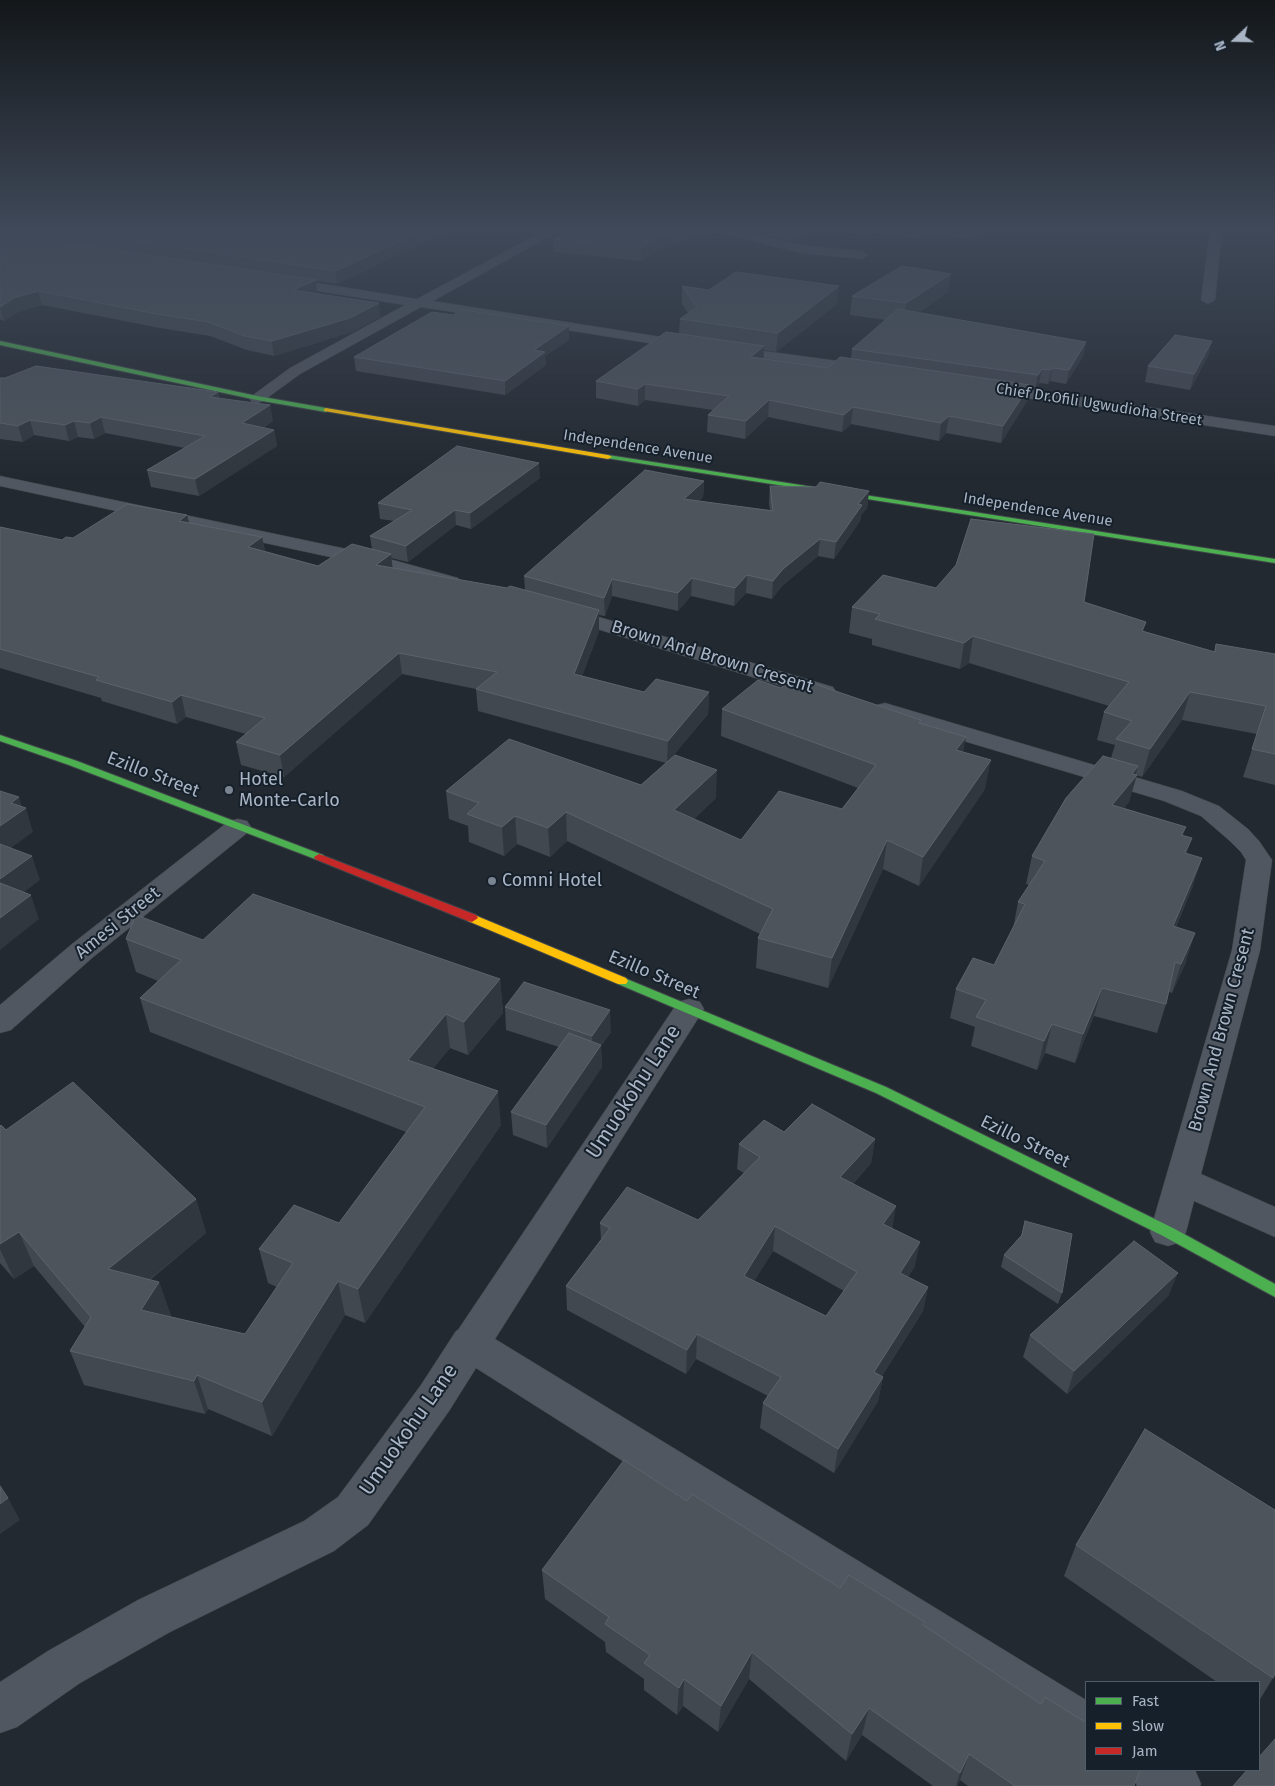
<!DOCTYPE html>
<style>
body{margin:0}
#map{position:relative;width:1275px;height:1786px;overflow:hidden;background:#232930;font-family:"Fira Sans",sans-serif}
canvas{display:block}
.legend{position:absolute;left:1085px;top:1681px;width:175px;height:90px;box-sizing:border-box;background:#16202b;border:1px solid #515c69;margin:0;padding:6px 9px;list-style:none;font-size:15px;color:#a9b5c5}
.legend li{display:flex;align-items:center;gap:10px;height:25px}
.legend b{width:25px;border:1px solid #515c69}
.north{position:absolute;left:1210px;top:15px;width:50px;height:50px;-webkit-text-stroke:4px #16202b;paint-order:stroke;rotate:249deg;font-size:14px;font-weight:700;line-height:20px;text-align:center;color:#a9b5c5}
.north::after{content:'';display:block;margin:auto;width:18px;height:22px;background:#a9b5c5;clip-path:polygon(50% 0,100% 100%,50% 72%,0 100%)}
</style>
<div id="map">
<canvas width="1275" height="1786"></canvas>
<ul class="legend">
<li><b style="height:6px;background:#4caf50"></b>Fast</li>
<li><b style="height:6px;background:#ffc107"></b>Slow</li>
<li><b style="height:6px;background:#c62828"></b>Jam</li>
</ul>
<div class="north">N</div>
</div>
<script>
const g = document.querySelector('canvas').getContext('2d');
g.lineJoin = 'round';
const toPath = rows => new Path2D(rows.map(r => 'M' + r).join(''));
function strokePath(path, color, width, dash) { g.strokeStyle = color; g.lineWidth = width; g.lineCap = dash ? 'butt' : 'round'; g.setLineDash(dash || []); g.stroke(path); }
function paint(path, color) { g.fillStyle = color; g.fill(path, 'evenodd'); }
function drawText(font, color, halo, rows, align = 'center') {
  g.font = font + ' "Fira Sans",sans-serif'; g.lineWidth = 4; g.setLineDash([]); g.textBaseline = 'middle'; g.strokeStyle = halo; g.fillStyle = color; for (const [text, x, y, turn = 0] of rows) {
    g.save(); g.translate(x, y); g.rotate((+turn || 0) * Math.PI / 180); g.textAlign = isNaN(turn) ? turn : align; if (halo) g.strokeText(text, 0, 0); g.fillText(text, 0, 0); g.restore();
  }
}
const street = toPath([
 [545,230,561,230,433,301,674,339,868,365,873,367,876,370,873,373,868,375,674,347,421,307,300,374,263,401,257,403,251,401,249,398,290,368,405,305,280,285,275,284,274,281,275,278,280,277,417,299,545,230],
 [713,230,736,230,801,245,862,251,868,255,862,259,801,253,715,232,713,230],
 [1210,230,1222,230,1215,300,1208,304,1201,300,1210,230],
 [992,384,1275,426,1275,436,987,392,984,389,987,386,992,384],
 [0,476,375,555,458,578,461,582,458,586,451,588,372,566,0,486,0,476],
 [562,606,833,687,836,692,833,697,825,699,817,697,555,616,552,612,555,608,562,606],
 [885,703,1182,791,1219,806,1248,829,1259,841,1272,860,1260,950,1201,1174,1275,1207,1275,1237,1194,1201,1186,1232,1181,1242,1168,1246,1155,1242,1150,1232,1232,950,1246,860,1241,852,1230,841,1201,816,1164,801,877,715,873,710,877,705,885,703],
 [238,819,247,821,251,827,247,833,92,958,11,1030,0,1033,0,1005,72,944,229,821,238,819],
 [689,999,700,1002,704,1009,495,1339,1086,1700,1086,1751,1069,1744,476,1368,449,1411,368,1525,334,1551,170,1632,80,1683,17,1727,0,1733,0,1682,48,1651,138,1600,304,1521,338,1497,421,1385,456,1331,458,1330,678,1002,689,999],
 [1131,1770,1195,1770,1201,1784,1200,1786,1137,1786,1131,1770]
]);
const fast = toPath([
 [0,341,257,396,326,408,329,410,326,412,257,400,0,345,0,341],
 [608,455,1275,559,1275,563,606,458,606,456,608,455],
 [0,735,77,761,323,855,324,857,319,860,315,859,69,765,0,741,0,735],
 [622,977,886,1087,1173,1228,1275,1284,1275,1297,1163,1236,876,1093,618,984,616,981,618,978,622,977]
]);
const slow = toPath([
 [326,408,608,455,612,457,608,459,324,411,324,409,326,408],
 [472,914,626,978,628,981,626,984,618,984,468,921,466,918,468,915,472,914]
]);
const jam = toPath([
 [319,854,476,915,478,918,472,922,468,921,315,859,314,857,319,854]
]);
const wall = toPath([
 [0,230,447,230,447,232,337,284,316,281,317,293,316,294,380,317,352,332,274,356,247,350,210,336,160,328,42,305,18,312,4,321,0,319],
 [565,230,712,230,712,232,659,249,641,261,553,252,553,239],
 [742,230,820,230,792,241],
 [843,230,986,230,971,239,923,233,920,239,872,232,863,235],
 [682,286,709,290,837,304,776,352,764,350,764,358,828,368,851,359,852,349,886,320,850,315,852,296,948,292,918,313,1086,342,1083,356,1066,384,1050,381,1048,384,1039,383,1035,389,1030,389,1027,401,1001,443,946,433,939,441,851,424,842,432,768,417,745,439,707,432,708,415,713,410,645,400,638,406,596,398,596,381,679,334,680,319,688,313,682,304],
 [569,340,545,356,546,365,505,395,356,371,354,357],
 [1212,341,1208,356,1190,390,1145,382,1148,366],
 [0,378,218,392,219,398,273,421,263,428,274,430,277,446,199,496,151,487,147,470,185,448,105,433,94,439,78,437,69,441,34,435,23,442,0,439],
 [540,478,471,529,456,525,408,562,391,558,393,568,507,588,525,590,524,576,704,481,703,497,699,501,770,510,769,503,770,486,869,491,867,508,861,515,860,521,834,559,818,556,782,586,772,599,746,593,734,606,691,596,678,611,612,596,605,616,599,615,599,631,582,676,644,692,709,692,708,714,672,757,716,798,694,819,741,840,842,809,858,788,721,736,722,709,781,688,921,724,963,753,985,789,919,886,883,869,828,988,756,968,758,938,760,934,567,841,550,857,517,844,504,856,469,842,468,826,449,819,446,791,641,785,666,763,478,711,476,689,402,674,284,777,241,765,236,742,246,734,186,717,177,724,102,701,101,698,0,668,0,527,62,540,73,538,187,515,189,523,262,537,265,551,318,566,372,549,370,536,394,521,380,519,378,503],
 [936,588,1084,602,1146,622,1143,631,1214,652,1216,644,1275,654,1275,785,1243,777,1257,734,1182,720,1142,777,1136,775,1129,802,1124,808,1186,827,1183,835,1193,886,1176,927,1186,962,1172,993,1169,992,1166,1004,1157,1033,1094,1016,1075,1063,1045,1053,1037,1070,971,1046,975,1027,950,1018,956,989,994,965,1013,929,1018,902,1029,885,1026,884,1032,856,1111,758,1115,745,1097,740,1104,712,1109,706,969,663,960,669,872,645,872,639,849,633,852,607],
 [126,939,203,940,500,979,503,1013,468,1055,450,1048,433,1068,501,1125,365,1323,345,1315,272,1436,208,1409,205,1414,84,1385,70,1351,85,1327,34,1266,14,1279,0,1263,0,1126,6,1130,196,1199,206,1233,150,1280,159,1282,171,1316,171,1317,245,1334,277,1287,268,1283,259,1249,339,1223,406,1132,150,1032,140,998,158,981,136,972],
 [505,1007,611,1032,601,1046,602,1067,547,1148,513,1135,511,1112,559,1047,506,1030],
 [784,1132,875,1139,871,1163,853,1184,892,1229,915,1266,908,1277,928,1287,923,1311,882,1376,883,1377,878,1401,834,1473,760,1428,763,1403,768,1396,696,1359,686,1374,567,1310,566,1286,601,1240,600,1223,698,1220,744,1173,737,1169,739,1144],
 [773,1251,844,1291,826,1316,754,1281],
 [1025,1221,1062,1293,1058,1304,1001,1267,1004,1255,1021,1236],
 [1169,1295,1067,1394,1023,1357,1030,1335],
 [687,1501,840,1588,925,1622,924,1626,1134,1786,968,1786,960,1780,957,1786,933,1786,862,1735,846,1761,749,1679,718,1732,683,1706,677,1715,644,1690,644,1679,606,1652,605,1642,545,1599,542,1570],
 [1076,1545,1273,1678,1259,1701,1259,1682,1217,1682,1064,1576]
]);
const shadedWall = toPath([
 [424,230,447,230,447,232,337,284,336,271],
 [677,230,712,230,712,232,659,249,641,261,641,248,659,236],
 [793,230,820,230,792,241],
 [864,230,872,230,872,232,863,235],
 [921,230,924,230,923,233,920,239],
 [972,230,986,230,971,239],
 [951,274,948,292,904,322,906,303],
 [316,280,317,293,295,304,293,290],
 [839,286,837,304,776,352,778,333],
 [38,291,42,305,18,312,4,321,0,307,14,298],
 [379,303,380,317,352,332,274,356,272,341],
 [569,326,569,340,545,356,546,365,505,395,505,381,534,350],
 [1212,341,1208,356,1190,390,1194,374],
 [1086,342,1083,356,1066,384,1069,370],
 [764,346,763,362,751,357],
 [1052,368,1050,381,1048,384,1051,370],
 [1042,369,1039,383,1035,389,1038,375],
 [645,384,645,400,638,406,638,389],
 [1030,385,1027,401,1001,443,1003,426],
 [218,392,220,408,210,397],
 [769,400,768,417,745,439,746,421],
 [270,405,273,421,245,439,242,423],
 [853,407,851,424,842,432,844,415],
 [949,416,946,433,939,441,941,423],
 [101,417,105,433,94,439,90,423],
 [30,420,34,435,23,442,18,426],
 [74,421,78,437,69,441,65,425],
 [274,430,277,446,199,496,195,479],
 [539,463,540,478,471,529,470,513],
 [704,481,703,497,684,516,684,499],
 [869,491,867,508,861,515,860,521,834,559,836,542,858,504],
 [455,510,456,525,408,562,406,546],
 [187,515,192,534,179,521],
 [262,537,266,557,248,547],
 [820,539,818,556,782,586,772,599,773,581,783,569],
 [391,554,393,574,376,565],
 [747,575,746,593,734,606,735,588],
 [692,578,691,596,678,611,678,593],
 [612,579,612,596,605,616,604,598],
 [599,610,599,631,575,696,574,674],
 [973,636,969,663,960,669,964,643],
 [399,653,402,674,284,777,280,755],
 [709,692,708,714,667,763,668,741],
 [1190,692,1182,720,1142,777,1150,749],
 [181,695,186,717,177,724,172,702],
 [966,737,961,765,956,750],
 [991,760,985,789,919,886,923,857],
 [1138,766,1135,777,1137,775,1129,802,1105,832,1112,805],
 [717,770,716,798,673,839,674,810],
 [19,797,23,810,26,808,33,832,0,856,0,826,11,803],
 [566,812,567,841,550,857,548,828],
 [515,816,517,844,504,856,502,827],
 [1192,838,1183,865,1185,853],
 [887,840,883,869,828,988,832,958],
 [32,856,40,880,6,906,0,890,0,879],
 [1202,858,1193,886,1164,954,1173,926],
 [31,895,39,919,0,950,0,918],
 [1195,933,1186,962,1172,993,1181,964],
 [500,979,503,1013,468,1055,464,1022],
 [1102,988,1094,1016,1075,1063,1083,1034],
 [610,1010,611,1032,601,1046,602,1067,547,1148,546,1125,593,1057,592,1036],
 [446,1014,450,1048,413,1094,408,1060],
 [1052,1024,1045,1053,1037,1070,1044,1041],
 [498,1091,501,1125,365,1323,358,1289],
 [875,1139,871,1163,837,1202,840,1177],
 [196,1199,206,1233,121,1303,108,1269],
 [896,1206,892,1231,883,1224],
 [775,1226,773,1251,742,1301,744,1276],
 [19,1232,34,1266,14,1279,0,1249,0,1244],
 [920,1242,915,1266,895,1297,900,1273],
 [1178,1273,1169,1295,1067,1394,1074,1371],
 [338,1281,345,1315,272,1436,262,1402],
 [159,1282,171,1316,153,1344,141,1310],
 [928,1287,923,1311,869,1396,874,1372],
 [697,1334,696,1359,686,1374,687,1350],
 [197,1375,208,1409,205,1414,194,1381],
 [883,1377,878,1401,834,1473,838,1449],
 [8,1498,20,1520,0,1534,0,1504],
 [752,1652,749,1679,718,1732,721,1706],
 [684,1679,683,1706,677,1715,679,1688],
 [869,1708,862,1735,846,1761,852,1734],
 [969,1754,960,1780,957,1786,956,1786,960,1773]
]);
const building = toPath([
 [61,230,424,230,336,271,61,230],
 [565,230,677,230,659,236,641,248,553,239,565,230],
 [0,233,316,280,293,290,379,303,350,318,272,341,245,336,208,322,157,314,38,291,14,298,0,307,0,233],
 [902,266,951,274,906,303,852,296,902,266],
 [736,272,839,286,778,333,680,319,697,307,682,286,709,290,736,272],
 [898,309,1086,342,1069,370,1052,368,1051,370,1042,369,1038,375,852,349,898,309],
 [463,310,569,326,534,350,545,352,505,381,354,357,432,312,453,315,463,310],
 [666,332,764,346,751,357,828,368,840,357,1030,385,1003,426,949,416,941,423,853,407,844,415,769,400,746,421,708,415,729,396,645,384,638,389,596,381,666,332],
 [1175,335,1212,341,1194,374,1148,366,1175,335],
 [36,366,218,392,210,397,270,405,242,423,274,430,195,479,147,470,205,436,101,417,90,423,74,421,65,425,30,420,18,426,0,423,0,378,5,378,36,366],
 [457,446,539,463,470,513,455,510,406,546,370,536,412,510,378,503,457,446],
 [645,470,704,481,684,499,773,511,770,486,816,487,820,482,869,491,858,504,862,505,836,542,820,539,783,569,773,581,747,575,735,588,692,578,678,593,612,579,604,598,524,576,645,470],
 [127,504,187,515,179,521,262,537,248,547,318,566,352,544,391,554,376,565,507,588,510,586,599,610,574,674,644,692,656,679,709,692,668,741,476,689,497,672,399,653,280,755,236,742,265,718,181,695,172,702,96,680,99,677,0,649,0,527,62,540,66,537,73,538,127,504],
 [971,519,1094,534,1084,602,1146,622,1142,631,1215,652,1216,644,1275,654,1275,754,1252,749,1266,706,1190,692,1150,749,1116,739,1132,721,1104,712,1129,682,973,636,964,643,875,619,880,614,852,607,883,575,936,588,956,565,971,519],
 [794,677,921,720,919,723,966,737,956,750,991,760,923,857,887,840,832,958,758,938,773,909,566,812,548,828,515,816,502,827,467,814,479,803,446,791,509,739,641,785,675,755,717,770,674,810,741,840,779,791,842,809,876,765,722,709,758,680,781,688,794,677],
 [1103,756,1138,766,1132,774,1137,775,1112,805,1186,827,1181,835,1192,838,1185,853,1202,858,1173,926,1195,933,1181,964,1175,962,1166,1004,1102,988,1083,1034,1052,1024,1044,1041,976,1017,986,1000,956,989,973,958,994,965,1025,904,1018,902,1045,861,1032,856,1066,798,1103,756],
 [0,791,19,797,11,803,26,808,0,826,0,791],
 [0,844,32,856,0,879,0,844],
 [0,883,31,895,0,918,0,883],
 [253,894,500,979,464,1022,446,1014,408,1060,498,1091,358,1289,338,1281,262,1402,197,1375,194,1381,70,1351,91,1317,19,1232,0,1244,0,1126,1,1125,6,1130,73,1082,196,1199,108,1269,159,1282,141,1310,245,1334,293,1263,259,1249,294,1205,339,1223,425,1107,140,998,181,960,126,939,136,915,203,940,253,894],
 [524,982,610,1010,592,1036,505,1007,524,982],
 [569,1033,601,1045,546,1125,511,1112,569,1033],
 [812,1104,875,1139,840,1177,896,1206,883,1224,920,1242,900,1273,928,1287,874,1372,883,1377,838,1449,763,1403,781,1377,697,1334,687,1350,566,1286,610,1228,600,1223,627,1187,698,1220,760,1157,739,1144,764,1120,784,1132,812,1104],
 [775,1226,857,1272,826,1316,744,1276,775,1226],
 [1025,1221,1072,1234,1062,1293,1004,1255,1022,1235,1025,1221],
 [1134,1241,1178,1273,1074,1371,1030,1335,1134,1241],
 [1145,1429,1275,1510,1275,1674,1273,1678,1076,1545,1145,1429],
 [624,1460,687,1501,692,1494,840,1588,849,1575,925,1622,923,1625,1041,1704,1045,1697,1080,1719,1086,1722,1086,1770,1140,1770,1134,1786,1015,1786,969,1754,960,1773,869,1708,852,1734,752,1652,721,1706,684,1679,679,1688,644,1663,650,1655,605,1624,609,1617,542,1570,624,1460],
 [0,1486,8,1498,0,1504,0,1486],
 [1275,1739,1275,1786,1233,1786,1247,1770,1259,1770,1259,1757,1275,1739]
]);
const markers = [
 [229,790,5,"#7a8491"],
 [492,881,5,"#7a8491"]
];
const farStreetnames = [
 ["Chief Dr.Ofili Ugwudioha Street",1099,405,9],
 ["Independence Avenue",638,447,9],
 ["Independence Avenue",1038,510,9]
];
const streetNames = [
 ["Brown And Brown Cresent",712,657,17],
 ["Ezillo Street",153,775,21],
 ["Amesi Street",118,923,-39],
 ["Ezillo Street",654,975,23],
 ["Brown And Brown Cresent",1222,1030,-75],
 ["Ezillo Street",1025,1142,26]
];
const poiNames = [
 ["Hotel",239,780],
 ["Monte-Carlo",239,801],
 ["Comni Hotel",502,881]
];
const nearStreetnames = [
 ["Umuokohu Lane",634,1092,-57],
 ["Umuokohu Lane",409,1430,-55]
];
strokePath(street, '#40454b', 1);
strokePath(fast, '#40454b', 2);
strokePath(slow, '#40454b', 2);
strokePath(jam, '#40454b', 2);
paint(street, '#515760');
paint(fast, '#4caf50');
paint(slow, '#ffc107');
paint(jam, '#c62828');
paint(wall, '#424850');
paint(shadedWall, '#31373e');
paint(building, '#4d545c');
strokePath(building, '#5b636d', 1);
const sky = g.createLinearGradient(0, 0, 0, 480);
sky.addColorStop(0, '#13171a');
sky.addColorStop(0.48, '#3f4959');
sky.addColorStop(1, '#3f495900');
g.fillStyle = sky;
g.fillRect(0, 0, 1275, 480);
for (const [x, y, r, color] of markers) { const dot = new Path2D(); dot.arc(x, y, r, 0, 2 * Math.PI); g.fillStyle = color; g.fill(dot); strokePath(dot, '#16202b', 2); }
drawText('15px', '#a9b5c5', '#16202b', farStreetnames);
drawText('18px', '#a9b5c5', '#16202b', streetNames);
drawText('18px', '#a9b5c5', '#16202b', poiNames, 'left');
drawText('21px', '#a9b5c5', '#16202b', nearStreetnames);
</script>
